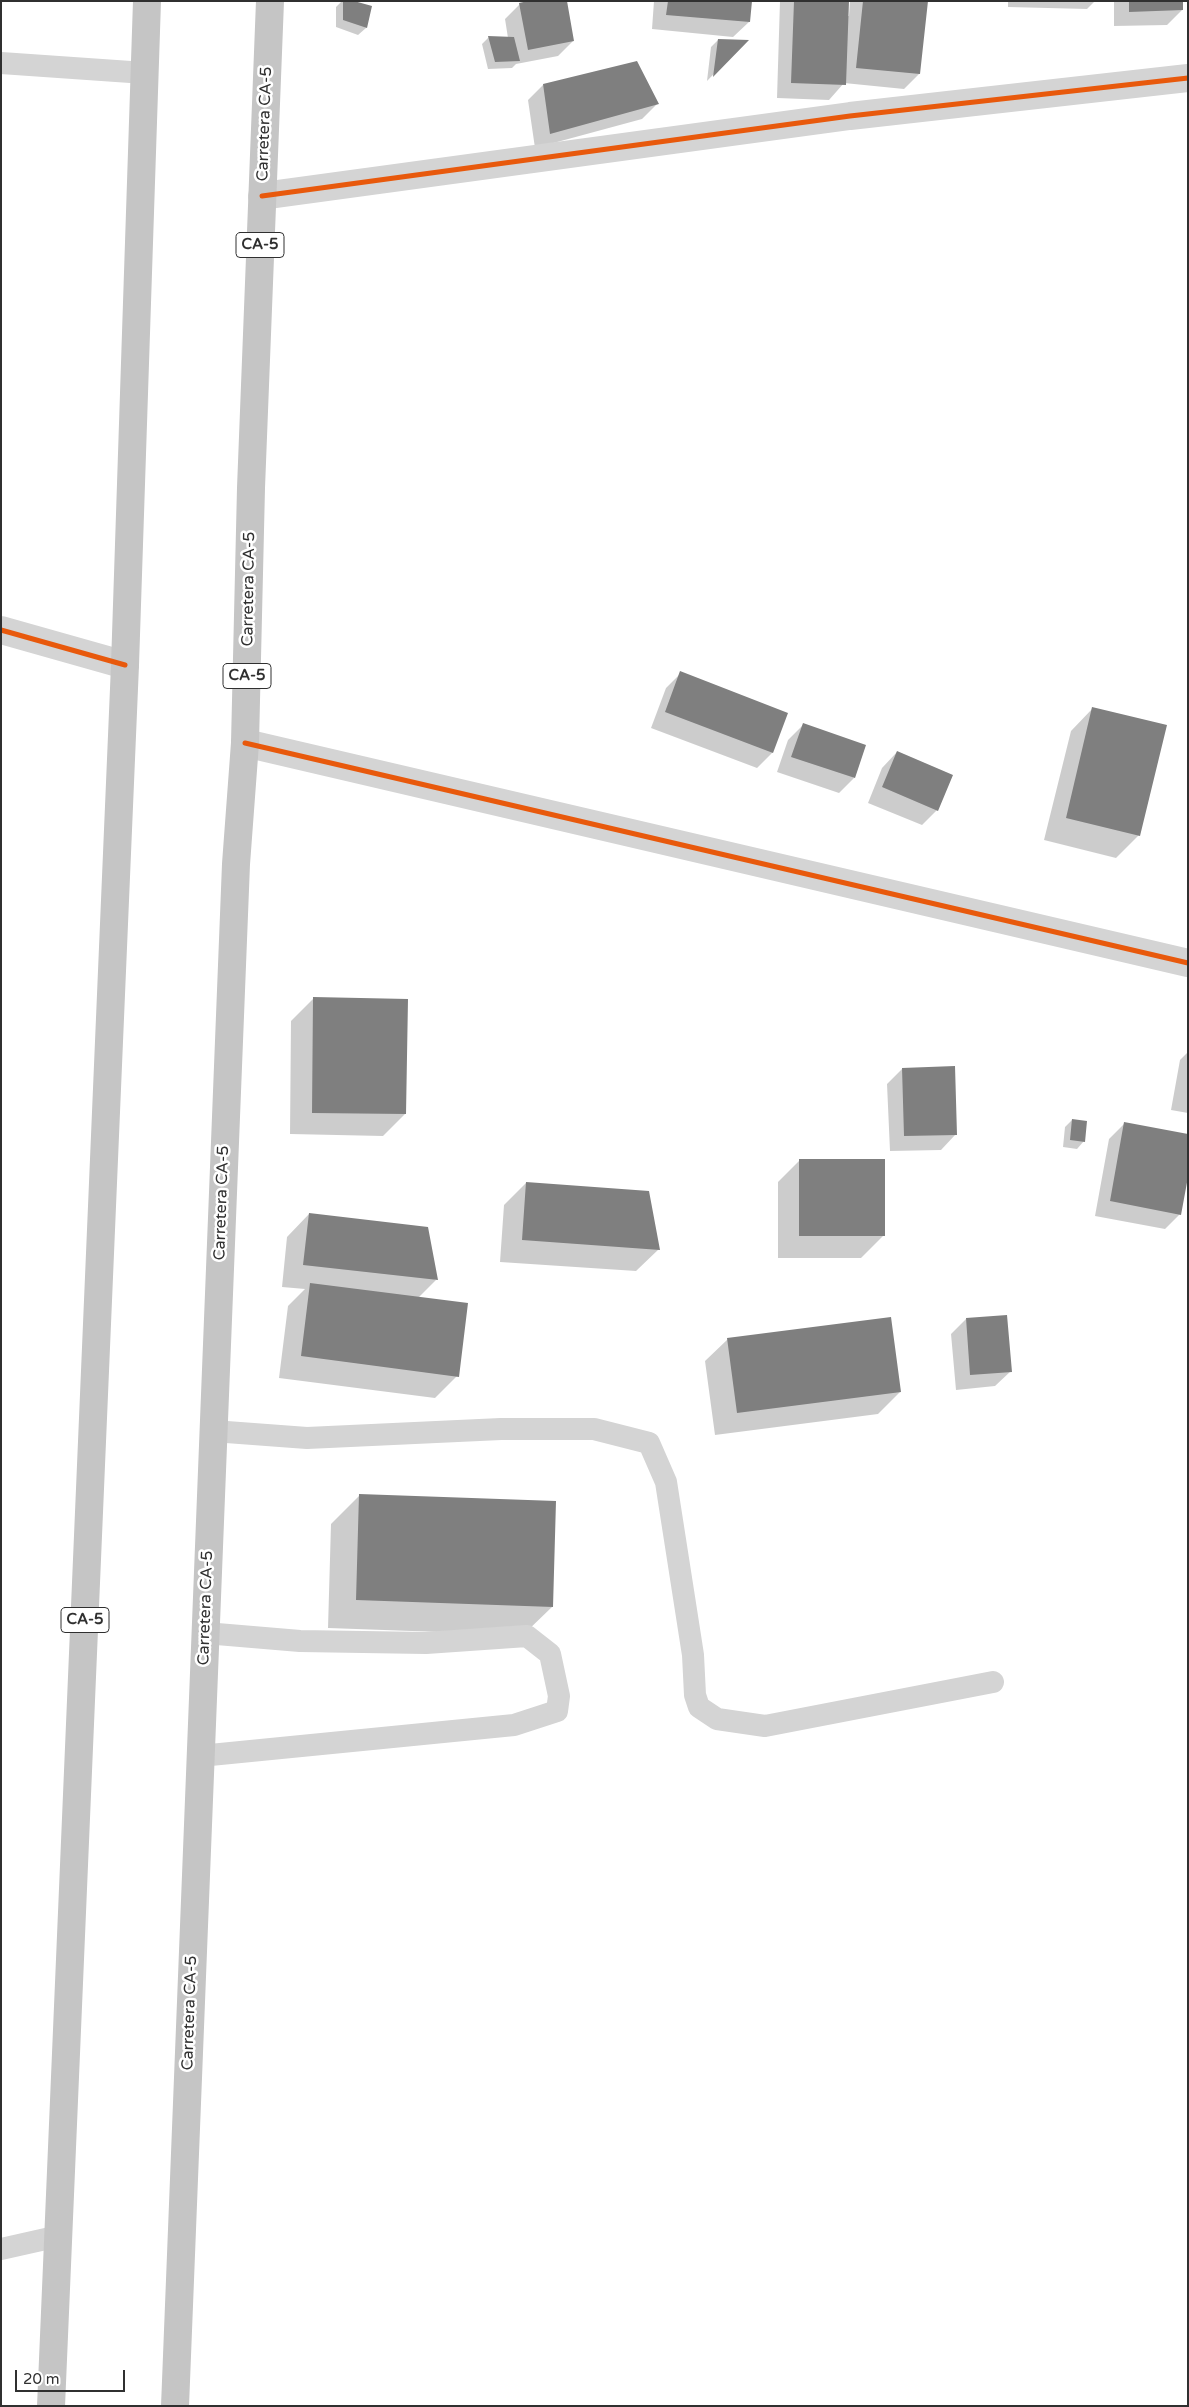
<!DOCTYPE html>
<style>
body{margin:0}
#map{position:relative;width:1189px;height:2407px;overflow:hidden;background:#fff;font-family:"Varela Round",sans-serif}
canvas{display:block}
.frame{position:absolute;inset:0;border:2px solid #303030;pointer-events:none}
.scale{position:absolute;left:15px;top:2370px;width:110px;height:22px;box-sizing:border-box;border:2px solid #303030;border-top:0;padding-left:6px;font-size:15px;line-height:18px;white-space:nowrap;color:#303030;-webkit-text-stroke:4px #fff;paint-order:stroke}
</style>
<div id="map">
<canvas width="1189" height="2407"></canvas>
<div class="frame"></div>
<div class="scale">20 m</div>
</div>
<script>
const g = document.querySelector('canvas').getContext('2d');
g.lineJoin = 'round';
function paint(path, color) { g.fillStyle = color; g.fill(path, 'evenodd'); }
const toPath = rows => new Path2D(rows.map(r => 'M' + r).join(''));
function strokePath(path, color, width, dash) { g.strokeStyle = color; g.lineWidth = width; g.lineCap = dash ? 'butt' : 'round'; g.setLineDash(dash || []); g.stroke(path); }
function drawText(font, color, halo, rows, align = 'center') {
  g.font = font + ' "Varela Round",sans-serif'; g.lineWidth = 5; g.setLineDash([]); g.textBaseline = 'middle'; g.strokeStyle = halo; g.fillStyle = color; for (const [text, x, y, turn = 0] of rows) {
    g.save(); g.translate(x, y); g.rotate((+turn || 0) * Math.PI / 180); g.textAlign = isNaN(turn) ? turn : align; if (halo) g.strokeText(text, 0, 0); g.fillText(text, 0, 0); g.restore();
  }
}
const shadow = toPath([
 [342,1,349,1,366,28,358,35,336,27,336,7],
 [654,1,750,1,749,22,733,37,652,29],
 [780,1,847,1,847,16,849,16,850,1,927,1,919,74,904,89,844,83,829,100,777,98],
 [1008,1,1095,1,1087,9,1008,7],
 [1114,1,1182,1,1182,10,1167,25,1114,26],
 [520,4,573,41,558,56,516,64,512,68,488,69,482,44,489,37,508,38,505,19],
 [718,40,746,41,707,81,711,47],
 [543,85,657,104,642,119,535,148,528,100],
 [681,673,787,714,772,753,757,768,651,728,666,688],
 [1093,708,1139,835,1116,858,1044,840,1071,731],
 [803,725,854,778,839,793,777,772,788,740],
 [897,752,937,810,922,825,868,803,882,768],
 [313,999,405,1114,383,1136,290,1134,291,1021],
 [1188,1052,1188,1113,1171,1110,1180,1060],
 [902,1069,956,1134,941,1150,890,1151,887,1084],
 [1072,1120,1084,1141,1077,1149,1063,1147,1065,1127],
 [1124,1124,1180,1214,1165,1229,1095,1216,1109,1139],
 [800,1160,883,1236,861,1258,778,1258,778,1182],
 [526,1183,659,1249,636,1271,500,1262,504,1205],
 [309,1214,436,1280,418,1298,457,1376,435,1398,279,1378,288,1306,305,1289,282,1287,287,1237],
 [966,1319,1011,1371,995,1386,956,1390,951,1334],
 [728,1339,900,1392,878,1414,715,1435,705,1361],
 [360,1495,552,1607,523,1635,328,1628,331,1524]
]);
const building = toPath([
 [343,1,354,1,372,6,367,28,343,20],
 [528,1,567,1,574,41,528,50,519,3],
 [668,1,752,1,750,22,666,15],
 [794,1,849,1,846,85,791,83],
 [863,1,928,1,920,74,856,68],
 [1129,1,1183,1,1183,10,1129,12],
 [488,36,514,37,520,61,495,62],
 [718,39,749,40,713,77],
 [637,61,659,104,550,134,543,84],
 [680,671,788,713,773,753,665,712],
 [1092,707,1167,725,1140,836,1066,818],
 [803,723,866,745,855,778,791,757],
 [897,751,953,775,938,811,882,787],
 [313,997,408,999,406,1114,312,1113],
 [955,1066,957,1135,904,1136,902,1068],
 [1072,1119,1087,1121,1085,1142,1070,1140],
 [1124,1122,1188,1134,1188,1177,1181,1215,1110,1201],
 [799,1159,885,1159,885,1236,799,1236],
 [526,1182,649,1191,660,1250,522,1240],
 [309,1213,428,1227,438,1280,303,1265],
 [310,1283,468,1303,459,1377,301,1356],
 [1007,1315,1012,1372,970,1375,966,1318],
 [891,1317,901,1392,737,1413,727,1338],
 [359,1494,556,1501,553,1607,356,1600]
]);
const service = toPath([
 [1,63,145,73],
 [213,1431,307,1438,501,1429,594,1429,649,1443,666,1482,693,1655,695,1695,699,1707,717,1719,765,1726,993,1682],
 [200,1756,514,1725,557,1711,559,1696,550,1654,527,1636,426,1643,300,1641,205,1633],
 [1,2249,59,2236]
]);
const minor = toPath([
 [262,196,850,116,1188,78],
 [1,630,125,665],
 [245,743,1188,963]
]);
const trunk = toPath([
 [51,2406,125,665,147,1],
 [175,2406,236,864,245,743,251,488,270,1]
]);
const cycleway = toPath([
 [262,196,850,116,1188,78],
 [1,630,125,665],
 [245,743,1188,963]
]);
const shields = [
 [260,245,48],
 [247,676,48],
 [85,1620,48]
];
const shieldNames = [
 ["CA-5",260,245],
 ["CA-5",247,676],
 ["CA-5",85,1620]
];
const streetNames = [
 ["Carretera CA-5",265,124,-88],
 ["Carretera CA-5",249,589,-89],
 ["Carretera CA-5",222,1203,-88],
 ["Carretera CA-5",206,1608,-88],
 ["Carretera CA-5",190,2013,-88]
];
paint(shadow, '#0003');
paint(building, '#7f7f7f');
strokePath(service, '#d4d4d4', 22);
strokePath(minor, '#d4d4d4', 28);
strokePath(trunk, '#c5c5c5', 28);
strokePath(cycleway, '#e8590c', 5);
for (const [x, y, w] of shields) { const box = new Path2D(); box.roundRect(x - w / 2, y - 12.5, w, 25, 4); g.fillStyle = '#fff'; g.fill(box); strokePath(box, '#303030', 1); }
drawText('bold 15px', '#303030', null, shieldNames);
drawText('16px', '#303030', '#fff', streetNames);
</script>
